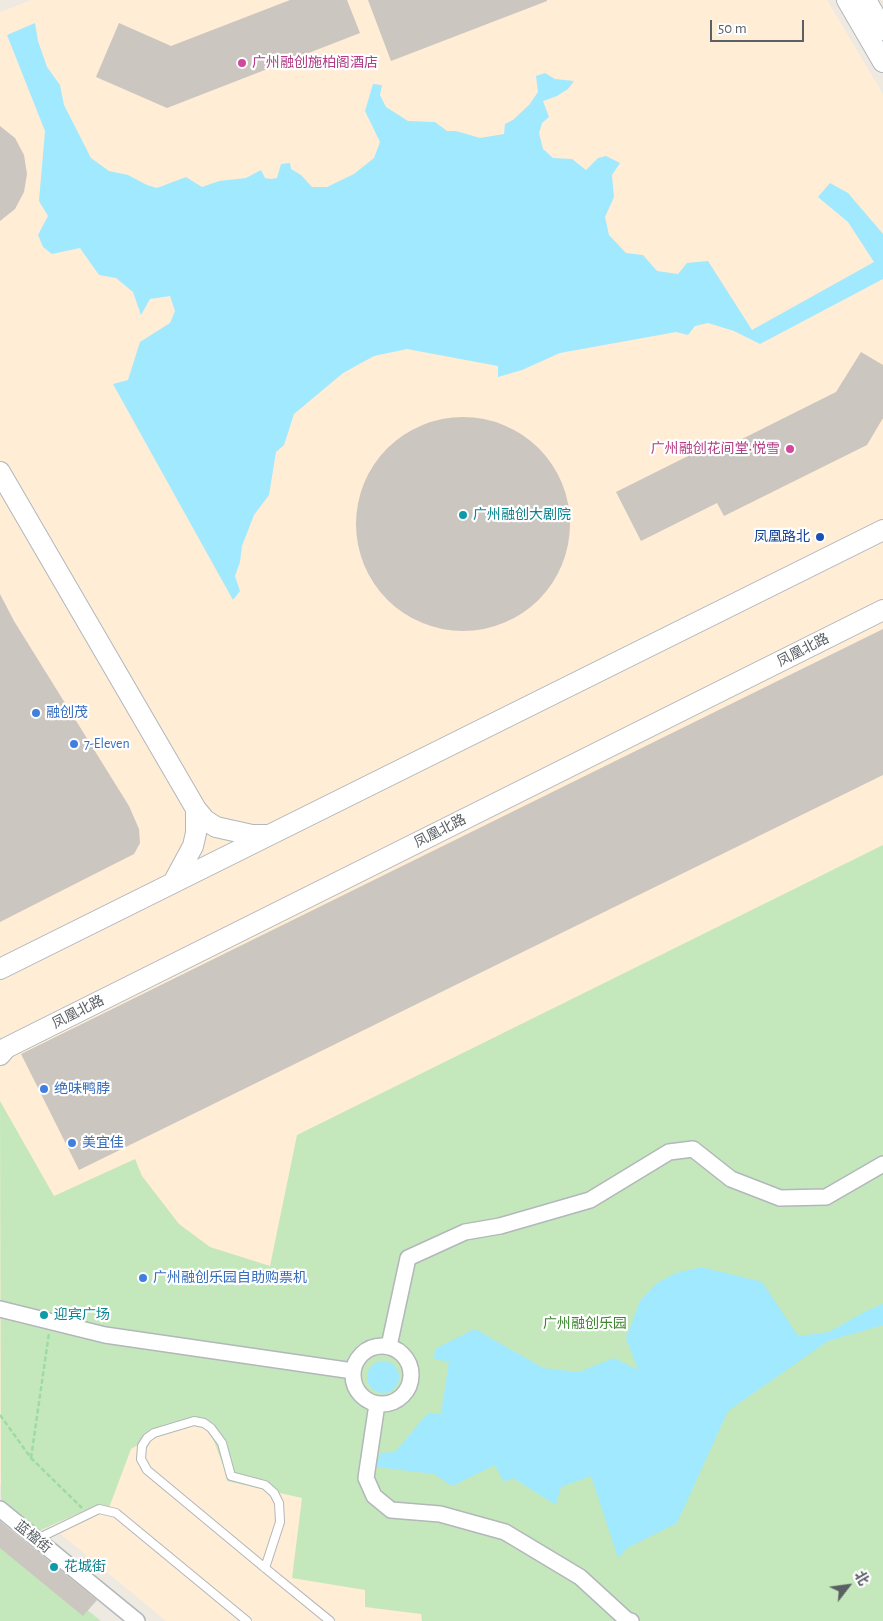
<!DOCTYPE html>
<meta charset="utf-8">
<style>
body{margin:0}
#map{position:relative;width:883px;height:1621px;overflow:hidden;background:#eee9e1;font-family:"Alegreya Sans","Noto Sans SC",sans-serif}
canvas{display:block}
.north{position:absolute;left:823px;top:1561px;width:50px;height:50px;-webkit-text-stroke:4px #fff;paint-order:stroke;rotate:60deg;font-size:14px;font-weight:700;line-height:20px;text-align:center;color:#5a6064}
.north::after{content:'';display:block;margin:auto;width:18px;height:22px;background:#5a6064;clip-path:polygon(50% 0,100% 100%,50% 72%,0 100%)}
.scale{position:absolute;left:710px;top:20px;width:94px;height:22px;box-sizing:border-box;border:2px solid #5a6064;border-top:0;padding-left:6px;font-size:15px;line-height:18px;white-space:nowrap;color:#5a6064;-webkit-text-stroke:4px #fff;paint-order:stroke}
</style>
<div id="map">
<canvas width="883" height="1621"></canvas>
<div class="north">北</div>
<div class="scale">50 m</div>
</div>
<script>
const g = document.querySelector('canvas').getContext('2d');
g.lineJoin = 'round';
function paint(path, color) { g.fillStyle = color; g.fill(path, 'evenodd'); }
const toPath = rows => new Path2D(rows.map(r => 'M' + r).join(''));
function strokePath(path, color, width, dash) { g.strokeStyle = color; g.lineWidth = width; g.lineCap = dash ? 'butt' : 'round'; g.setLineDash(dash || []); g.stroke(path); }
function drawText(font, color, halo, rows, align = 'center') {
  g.font = font + ' "Alegreya Sans","Noto Sans SC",sans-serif'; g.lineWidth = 4.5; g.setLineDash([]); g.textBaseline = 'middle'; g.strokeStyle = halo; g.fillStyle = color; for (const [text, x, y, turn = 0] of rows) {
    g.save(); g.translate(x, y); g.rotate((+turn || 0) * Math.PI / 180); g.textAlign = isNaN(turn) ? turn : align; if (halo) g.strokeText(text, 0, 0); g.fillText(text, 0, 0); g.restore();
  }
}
const commercial = toPath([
 [31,0,827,0,883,94,883,1621,166,1621,0,1484,0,12]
]);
const green = toPath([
 [883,845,883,1621,422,1621,421,1614,365,1607,365,1590,292,1578,302,1498,227,1481,224,1468,210,1430,193,1425,146,1440,131,1449,107,1513,86,1510,34,1533,1,1506,0,1101,54,1196,135,1159,142,1176,179,1224,210,1247,270,1266,297,1135],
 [0,1540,101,1621,0,1621]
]);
const water = toPath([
 [35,23,38,41,47,67,60,85,64,105,91,158,109,171,128,175,147,185,157,188,186,177,202,187,219,181,246,178,261,170,265,178,271,179,277,178,281,164,290,163,291,169,301,175,312,187,327,187,354,174,374,158,380,142,365,111,373,84,382,85,380,95,386,107,408,121,435,122,447,131,456,131,480,138,504,134,505,124,513,120,529,105,538,92,536,76,545,73,555,79,574,81,568,89,557,96,543,101,549,117,542,123,539,133,543,149,553,158,572,159,586,170,598,158,606,156,620,163,612,175,614,197,605,217,609,235,626,253,643,255,657,271,678,274,687,263,708,261,752,330,874,262,848,222,818,197,830,183,848,193,883,234,883,279,760,344,734,331,708,323,695,326,688,335,676,332,560,353,522,370,498,377,498,366,407,349,374,356,343,373,294,414,284,445,276,452,269,495,254,515,242,546,240,562,235,576,240,591,233,600,113,384,128,380,140,342,170,323,175,311,170,296,150,299,141,315,133,292,116,278,99,275,80,248,52,254,43,247,38,235,48,216,39,201,45,131,7,35],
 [701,1267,762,1282,798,1336,829,1332,866,1311,883,1304,883,1325,828,1341,728,1411,677,1523,627,1548,618,1558,591,1476,561,1487,556,1505,513,1478,504,1482,495,1465,452,1486,434,1474,377,1467,380,1453,395,1452,428,1413,441,1413,449,1362,434,1359,435,1349,475,1329,543,1368,579,1372,614,1358,638,1370,626,1338,640,1301,657,1283,676,1273],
 '367 1377a16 16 0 1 1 32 0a16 16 0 1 1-32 0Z'
]);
const building = toPath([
 [290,0,347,0,360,33,167,108,96,77,119,23,171,46],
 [368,0,547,0,547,1,391,61],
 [0,126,15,138,24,155,27,174,24,192,15,209,0,221],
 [861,352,883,365,883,418,867,445,724,516,717,503,641,541,616,492,710,445,714,453,836,392],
 '356 524a107 107 0 1 1 214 0a107 107 0 1 1-214 0Z',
 [0,594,14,621,129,806,139,829,140,843,134,854,0,922],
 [883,629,883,775,79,1170,21,1054],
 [0,1521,97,1600,83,1616,0,1548]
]);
const path = toPath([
 [0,1415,31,1458,82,1508],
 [31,1458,49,1333]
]);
const lane = toPath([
 [37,1539,99,1509,116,1513,247,1621],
 [265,1568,280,1522,279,1503,274,1493,265,1485,231,1476,222,1443,211,1428,204,1423,194,1421,154,1433,147,1438,142,1446,141,1459,147,1470,265,1568,330,1621]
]);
const street = toPath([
 [0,1309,105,1335,353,1371],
 '353 1375a29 29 0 1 1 58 0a29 29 0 1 1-58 0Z',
 [389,1346,408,1258,465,1232,500,1226,590,1200,669,1152,693,1149,731,1179,780,1198,826,1197,883,1164],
 [377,1404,366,1478,374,1496,391,1510,440,1514,505,1532,580,1577,627,1620,631,1621],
 [0,1509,137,1621]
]);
const secondary = toPath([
 [847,0,883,62],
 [866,0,883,30],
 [0,472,196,809],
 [173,883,193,846,196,833,196,809,205,820,216,827,252,835,266,835],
 [0,969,883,530],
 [0,1055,6,1048,883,610]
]);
const markers = [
 [242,63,5,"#d1479c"],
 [790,449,5,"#d1479c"],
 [463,515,5,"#0f9aa8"],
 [820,537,5,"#1a4fb4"],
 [36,713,5,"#3f7fe0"],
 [74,744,5,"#3f7fe0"],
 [44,1089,5,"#3f7fe0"],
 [72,1143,5,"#3f7fe0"],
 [143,1278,5,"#3f7fe0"],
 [44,1315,5,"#0f9aa8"],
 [54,1567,5,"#0f9aa8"]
];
const hotelNames = [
 ["广州融创施柏阁酒店",252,63],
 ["广州融创花间堂·悦雪",780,449,"right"]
];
const cultureNames = [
 ["广州融创大剧院",473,515],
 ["迎宾广场",54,1315],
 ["花城街",64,1567]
];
const transitNames = [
 ["凤凰路北",810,537]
];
const streetNames = [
 ["凤凰北路",803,650,-27],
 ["凤凰北路",440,831,-27],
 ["凤凰北路",78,1012,-27],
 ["蓝楹街",33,1537,39]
];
const shopNames = [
 ["融创茂",46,713],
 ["7-Eleven",84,744],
 ["绝味鸭脖",54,1089],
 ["美宜佳",82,1143],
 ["广州融创乐园自助购票机",153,1278]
];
const parkNames = [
 ["广州融创乐园",585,1324]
];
paint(commercial, '#ffedd6');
paint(green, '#c4e8bc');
paint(water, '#a1e9ff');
paint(building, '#cbc6c0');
strokePath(lane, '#b2b7ba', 10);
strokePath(street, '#b2b7ba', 18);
strokePath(secondary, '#b1b7bb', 22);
strokePath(path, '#9edba2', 2.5, [5, 2.5]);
strokePath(lane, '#fff', 8);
strokePath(street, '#fff', 15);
strokePath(secondary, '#fff', 20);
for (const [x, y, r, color] of markers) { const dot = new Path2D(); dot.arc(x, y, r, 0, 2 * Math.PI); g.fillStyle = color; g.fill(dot); strokePath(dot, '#fff', 2); }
drawText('14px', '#b23c85', '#fff', hotelNames, 'left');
drawText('14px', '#0d838f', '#fff', cultureNames, 'left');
drawText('14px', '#164399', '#fff', transitNames, 'right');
drawText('14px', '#5a6064', '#fff', streetNames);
drawText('14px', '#366cbe', '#fff', shopNames, 'left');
drawText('14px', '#3c862e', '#fff', parkNames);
</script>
